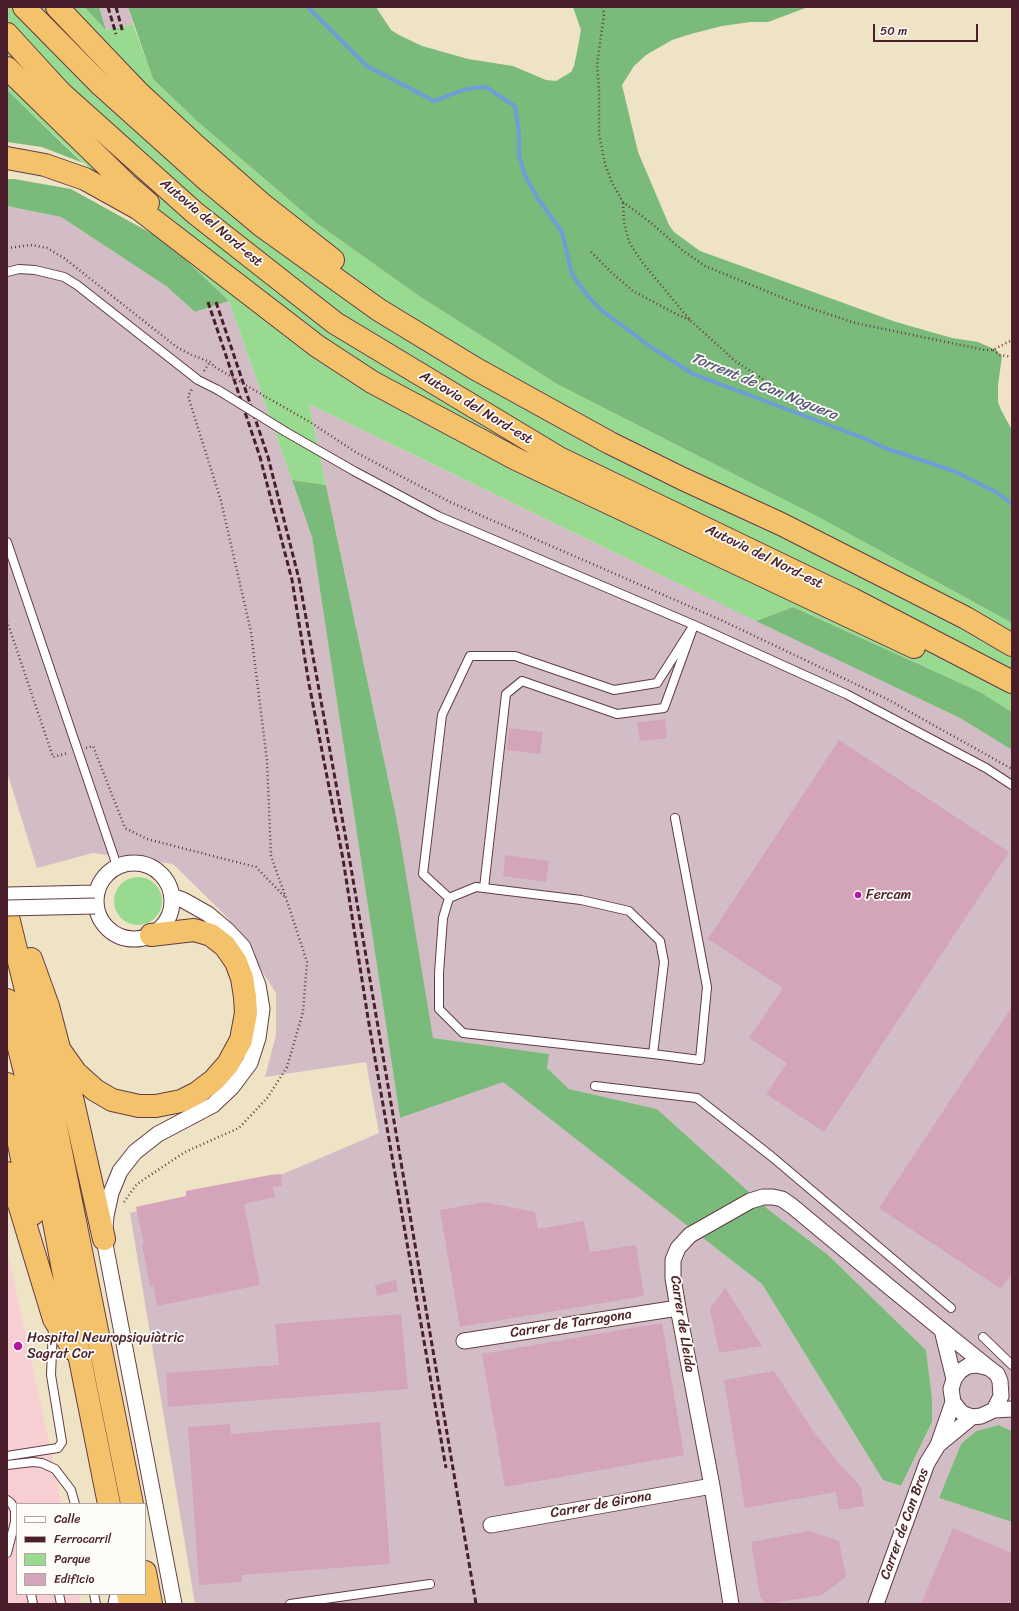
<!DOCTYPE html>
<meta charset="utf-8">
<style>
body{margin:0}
#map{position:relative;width:1019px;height:1611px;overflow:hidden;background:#eee3c5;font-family:Sriracha,sans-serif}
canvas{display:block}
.frame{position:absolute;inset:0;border:8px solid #4a1f2b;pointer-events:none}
.legend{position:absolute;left:16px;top:1503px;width:130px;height:92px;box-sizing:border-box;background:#fdfcf7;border:1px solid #b5a4a5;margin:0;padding:5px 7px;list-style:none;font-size:12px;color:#4a1f2b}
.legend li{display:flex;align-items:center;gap:8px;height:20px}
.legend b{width:20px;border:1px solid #b5a4a5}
.scale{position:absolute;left:873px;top:24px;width:105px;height:18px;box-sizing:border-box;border:2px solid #4a1f2b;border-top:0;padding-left:5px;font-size:12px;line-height:14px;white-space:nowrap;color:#4a1f2b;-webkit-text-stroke:3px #fdfcf7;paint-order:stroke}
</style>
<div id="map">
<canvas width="1019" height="1611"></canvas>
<div class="frame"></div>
<ul class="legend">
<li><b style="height:5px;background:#fff"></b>Calle</li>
<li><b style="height:5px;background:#4a1f2b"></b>Ferrocarril</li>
<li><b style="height:11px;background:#99da91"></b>Parque</li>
<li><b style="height:11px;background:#d4a4ba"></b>Edificio</li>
</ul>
<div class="scale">50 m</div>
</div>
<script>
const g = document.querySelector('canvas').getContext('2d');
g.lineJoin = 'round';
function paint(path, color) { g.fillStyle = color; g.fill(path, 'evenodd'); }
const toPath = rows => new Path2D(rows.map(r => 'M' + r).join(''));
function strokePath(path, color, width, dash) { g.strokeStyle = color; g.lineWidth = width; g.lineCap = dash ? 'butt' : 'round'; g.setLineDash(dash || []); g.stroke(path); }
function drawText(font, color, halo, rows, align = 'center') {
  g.font = font + ' Sriracha,sans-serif'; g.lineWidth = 3.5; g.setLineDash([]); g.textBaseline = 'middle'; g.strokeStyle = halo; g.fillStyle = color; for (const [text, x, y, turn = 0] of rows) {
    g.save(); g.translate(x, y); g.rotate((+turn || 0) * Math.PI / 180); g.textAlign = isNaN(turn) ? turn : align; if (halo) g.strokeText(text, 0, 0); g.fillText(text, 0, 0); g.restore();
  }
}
const built = toPath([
 [7,1255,9,1259,47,1433,61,1504,17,1504,17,1594,79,1594,81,1604,7,1604]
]);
const industrial = toPath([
 [99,7,128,7,133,24,106,30],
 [7,206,61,217,166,286,195,312,229,301,312,537,400,1118,503,1081,762,1284,883,1480,901,1486,932,1422,932,1398,926,1350,827,1254,769,1210,657,1109,569,1089,547,1068,548,1054,433,1038,409,920,397,821,309,404,657,573,960,718,1012,750,1012,1431,999,1425,976,1431,961,1444,939,1498,1012,1522,1012,1604,195,1604,130,1213,283,1174,379,1133,366,1062,265,1077,276,1035,276,993,228,918,173,864,93,853,37,868,7,772]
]);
const green = toPath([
 [7,7,84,7,106,30,133,24,153,79,198,122,315,222,419,296,557,384,824,520,1012,623,1012,712,980,692,793,607,756,621,309,404,326,485,292,480,229,301,7,90],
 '114 901a24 24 0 1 1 48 0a24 24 0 1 1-48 0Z'
]);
const forest = toPath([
 [84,7,99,7,106,30],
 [128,7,376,7,391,30,399,35,422,46,468,59,513,66,546,80,556,81,571,72,574,66,578,47,581,30,573,7,808,7,768,22,750,22,722,26,691,34,672,40,646,55,634,66,622,85,638,152,669,225,674,232,700,251,896,322,952,338,978,342,996,350,1002,356,998,385,998,402,1001,410,1012,430,1012,623,824,520,557,384,419,296,315,222,198,122,153,79],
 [7,90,67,148,83,163,42,147,7,142],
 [7,179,14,179,71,189,167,242,229,301,195,312,166,286,61,217,7,206],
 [292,480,326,485,397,821,433,1038,549,1054,547,1068,569,1089,657,1109,769,1210,827,1254,926,1350,932,1398,932,1422,901,1486,883,1480,762,1284,503,1082,400,1118,312,537],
 [793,607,980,692,1012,712,1012,750,960,718,756,621],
 [999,1425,1012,1431,1012,1522,939,1498,961,1444,976,1431]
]);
const stream = toPath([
 [308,7,367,66,434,101,466,89,486,87,515,106,519,134,519,155,525,175,536,196,562,232,572,274,586,294,601,310,651,347,693,374,866,439,885,448,954,471,996,492,1012,504]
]);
const building = toPath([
 [665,719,667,738,640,741,637,723],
 [509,728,543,732,540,754,507,750],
 [839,740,1009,852,824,1132,766,1094,787,1063,749,1038,783,988,708,939],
 [505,855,549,861,546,882,503,876],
 [1012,1007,1012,1273,1001,1289,879,1208],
 [281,1174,282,1186,273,1187,275,1197,244,1204,260,1285,157,1306,153,1285,150,1286,142,1245,144,1244,136,1207,186,1196,186,1191,270,1175],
 [485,1202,535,1212,538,1229,584,1221,590,1252,636,1245,644,1296,460,1327,440,1210],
 [396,1280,398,1291,377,1296,375,1285],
 [725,1288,762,1346,719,1353,710,1309],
 [401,1314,408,1389,168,1407,166,1373,279,1365,275,1324],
 [662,1323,684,1455,505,1487,482,1354],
 [774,1371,814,1432,837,1461,861,1487,864,1506,839,1510,836,1492,745,1508,724,1380],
 [380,1422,390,1564,242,1575,242,1582,199,1585,188,1427,230,1424,231,1434],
 [953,1528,1012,1553,1012,1604,921,1604],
 [810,1531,839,1541,846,1577,822,1595,766,1604,760,1597,751,1542]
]);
const path = toPath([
 [603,7,604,15,597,65,599,90,599,134,605,164,612,183,623,202,650,222,682,250,705,266,798,304,855,323,985,350,993,350,1012,340],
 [623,203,624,222,629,242,642,262,661,285,690,320,735,361,780,390],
 [7,248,32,245,47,248,64,258,178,348,192,355,210,362,215,367],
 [591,252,611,272,633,291,678,315,690,320],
 [993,350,1000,355,1012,357],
 [204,371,210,362],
 [266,397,310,422,357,453,450,502,721,620,887,699,1012,769],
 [7,621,53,757,68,753],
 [86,748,93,746,125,828,147,839,256,867,286,898,271,856,267,761,251,632,221,501,188,396,192,389],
 [124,1202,137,1184,185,1152,239,1128,268,1097,287,1067,303,1012,307,962,286,898]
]);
const lane = toPath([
 [7,272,19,269,35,270,64,277,77,285,198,380,218,390],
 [286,432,354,471,438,516,694,625,846,694,986,768,1012,785],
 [7,542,117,866],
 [449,898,423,874,442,715,470,656,515,656,614,690,657,683,694,625,664,708,617,714,522,681,506,694,484,888],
 [653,1054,664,962,660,941,629,911,581,900,476,887,449,898,443,918,439,973,439,1009,463,1033,653,1054,700,1060,707,987,675,818],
 [595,1086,697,1098,771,1156,951,1308],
 [983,1337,1012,1365],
 [7,1456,58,1448,62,1442,51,1375,53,1328],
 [7,1465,33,1462,42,1463,55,1469,71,1490,75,1504],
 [7,1500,11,1503,15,1510,15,1522,7,1553],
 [31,1594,33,1604],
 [59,1594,61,1604],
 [94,1594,96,1604],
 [290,1604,430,1584]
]);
const street = toPath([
 '96 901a38 38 0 1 1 76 0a38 38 0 1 1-76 0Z',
 [7,895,96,893],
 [172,896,183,900,208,914,227,930,243,947,258,985,262,1009,258,1038,250,1063,232,1087,213,1105,158,1134,135,1152,120,1171,111,1193,106,1216,104,1239,174,1604],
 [942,1330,954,1379],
 [464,1341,678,1308],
 [994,1410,1012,1409],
 [938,1445,972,1417],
 [491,1525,712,1486],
 [116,1604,118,1594],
 [731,1604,712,1486,678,1308,673,1278,673,1260,678,1248,690,1235,750,1201,763,1197,773,1197,782,1199,792,1206,887,1285,942,1330,989,1368,997,1374,1000,1381,1001,1396,994,1410,981,1416,972,1417,964,1414,960,1411,953,1402,951,1389,954,1379,960,1371,968,1366,977,1365,989,1368],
 [876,1604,927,1463,938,1445,953,1402]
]);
const highway = toPath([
 [24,7,100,84,208,181,262,226,379,310,476,369,610,443,683,479,781,524,966,618,1012,645],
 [57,7,138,92,195,145,263,205,333,260],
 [7,34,61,93,195,213,335,323,559,458,852,599,1012,682],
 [7,68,126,184,148,203],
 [7,158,45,165,85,179,139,209,317,346,372,382,516,459,914,647],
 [7,913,39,1043,132,1504],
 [31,959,48,1006,73,1102,104,1239],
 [7,1000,27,1080,80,1359,109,1504],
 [59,1049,76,1073,95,1090,112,1100,139,1106,156,1106,181,1101,197,1093,214,1080,228,1064,241,1040,246,1013,245,997,242,978,236,962,225,946,211,935,194,930,151,935],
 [7,1084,33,1214],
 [7,1173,20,1207,54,1319,74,1350],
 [145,1572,151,1604],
 [128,1594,130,1604]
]);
const rail = toPath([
 [108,7,116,34],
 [116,7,123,33],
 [208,302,260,457,292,580,309,684,343,859,368,1018,446,1468],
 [216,302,268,457,299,579,349,856,476,1604]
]);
const pathBridge = toPath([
 [215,367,266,397]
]);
const laneBridge = toPath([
 [218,390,286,432]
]);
const streetBridge = toPath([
 [7,908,95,906]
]);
const markers = [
 [858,895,4,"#b5179e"],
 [18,1346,5,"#b5179e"]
];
const streetNames = [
 ["Autovia del Nord-est",211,223,40],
 ["Autovia del Nord-est",476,408,31],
 ["Autovia del Nord-est",764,557,26],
 ["Carrer de Tarragona",571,1324,-9],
 ["Carrer de Lleida",682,1324,81],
 ["Carrer de Girona",601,1505,-10],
 ["Carrer de Can Bros",905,1524,-70]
];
const poiNames = [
 ["Fercam",866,895],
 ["Hospital Neuropsiquiàtric",27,1338],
 ["Sagrat Cor",27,1354]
];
const waterNames = [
 ["Torrent de Can Noguera",764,387,22]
];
paint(built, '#f7cfd3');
paint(industrial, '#d2bdc7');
paint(green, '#99da91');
paint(forest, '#7aba7b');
strokePath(stream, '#6c9fd7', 4);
paint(building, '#d4a4ba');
strokePath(lane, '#633c42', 10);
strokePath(street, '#633c42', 17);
strokePath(highway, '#633c42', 24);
strokePath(path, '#633c42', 2.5, [1, 3]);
strokePath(lane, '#fff', 8);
strokePath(street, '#fff', 15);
strokePath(highway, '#f4c26a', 22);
strokePath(rail, '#4a1f2b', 3, [6, 3]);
strokePath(laneBridge, '#633c42', 10, []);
strokePath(streetBridge, '#633c42', 17, []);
strokePath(pathBridge, '#633c42', 2.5, [1, 3]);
strokePath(laneBridge, '#fff', 8);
strokePath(streetBridge, '#fff', 15);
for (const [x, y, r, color] of markers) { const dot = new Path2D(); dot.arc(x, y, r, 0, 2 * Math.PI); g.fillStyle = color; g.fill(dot); strokePath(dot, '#fdfcf7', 1.5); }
drawText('14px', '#4a1f2b', '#fdfcf7', streetNames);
drawText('14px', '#4a1f2b', '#fdfcf7', poiNames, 'left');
drawText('italic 15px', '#595978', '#fdfcf7', waterNames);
</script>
